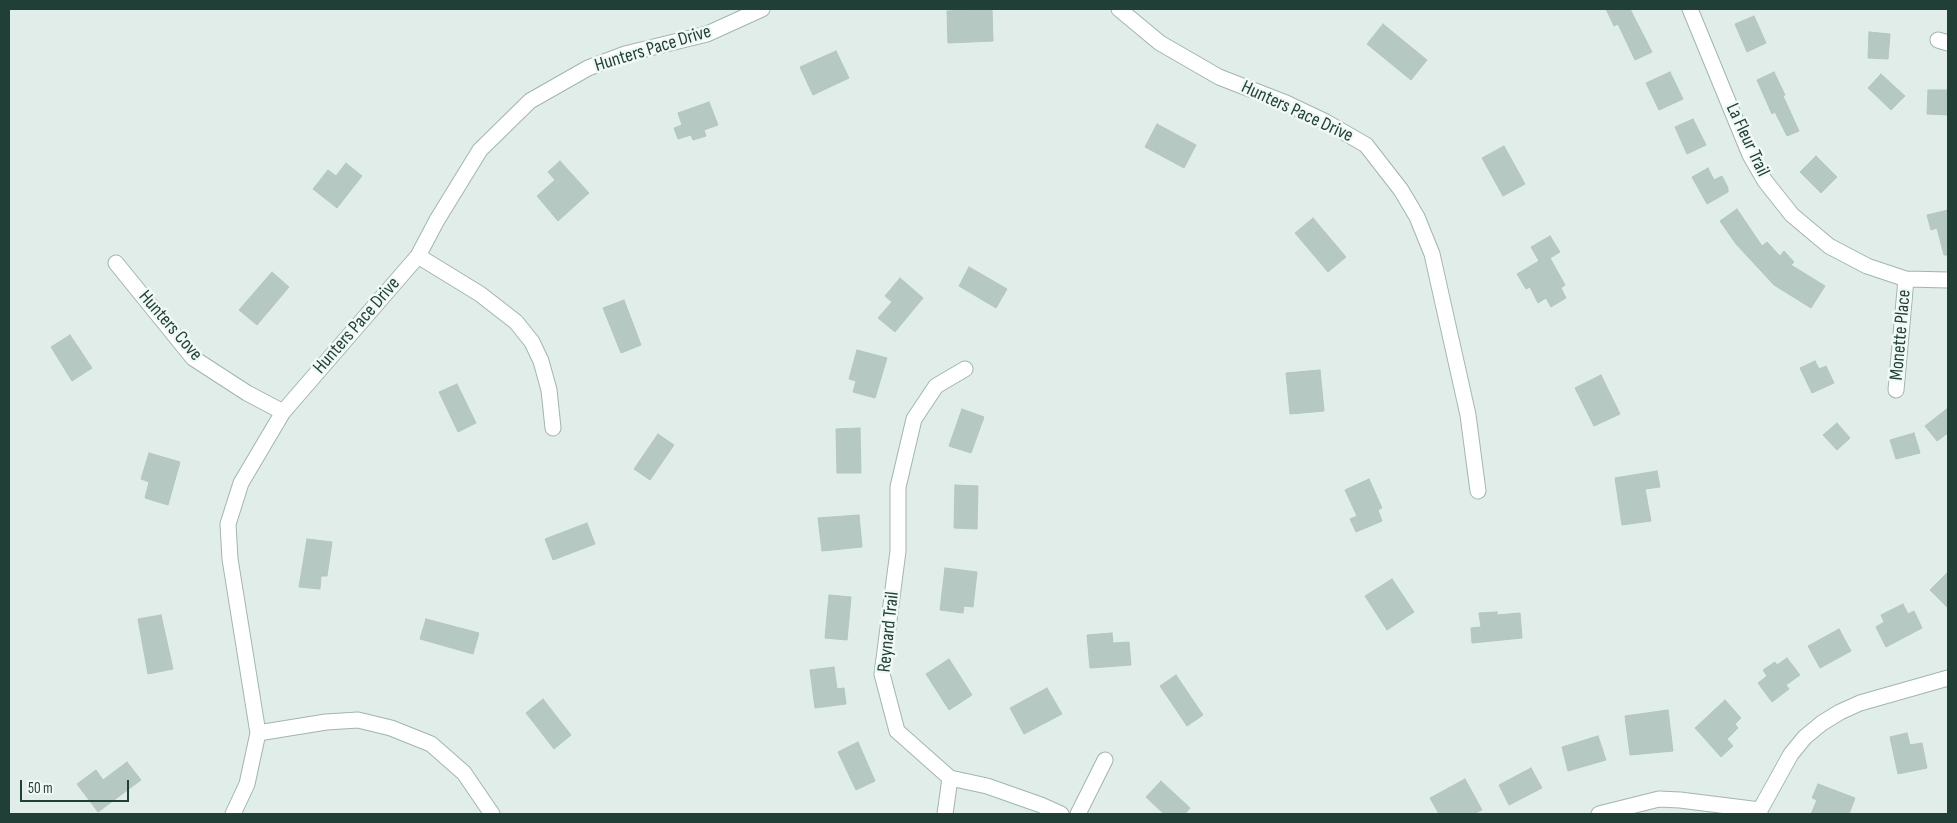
<!DOCTYPE html>
<style>
body{margin:0}
#map{position:relative;width:1957px;height:823px;overflow:hidden;background:#e0ede8;font-family:"Sofia Sans Condensed",sans-serif}
canvas{display:block}
.frame{position:absolute;inset:0;border:10px solid #1f3f37;pointer-events:none}
.scale{position:absolute;left:20px;top:780px;width:109px;height:22px;box-sizing:border-box;border:2px solid #1f3f37;border-top:0;padding-left:6px;font-size:15px;line-height:18px;white-space:nowrap;color:#1f3f37;-webkit-text-stroke:4px #f1f9f5;paint-order:stroke}
</style>
<div id="map">
<canvas width="1957" height="823"></canvas>
<div class="frame"></div>
<div class="scale">50 m</div>
</div>
<script>
const g = document.querySelector('canvas').getContext('2d');
g.lineJoin = 'round';
function paint(path, color) { g.fillStyle = color; g.fill(path, 'evenodd'); }
const toPath = rows => new Path2D(rows.map(r => 'M' + r).join(''));
function strokePath(path, color, width, dash) { g.strokeStyle = color; g.lineWidth = width; g.lineCap = dash ? 'butt' : 'round'; g.setLineDash(dash || []); g.stroke(path); }
function drawText(font, color, halo, rows, align = 'center') {
  g.font = font + ' "Sofia Sans Condensed",sans-serif'; g.lineWidth = 5; g.setLineDash([]); g.textBaseline = 'middle'; g.strokeStyle = halo; g.fillStyle = color; for (const [text, x, y, turn = 0] of rows) {
    g.save(); g.translate(x, y); g.rotate((+turn || 0) * Math.PI / 180); g.textAlign = isNaN(turn) ? turn : align; if (halo) g.strokeText(text, 0, 0); g.fillText(text, 0, 0); g.restore();
  }
}
const building = toPath([
 [992,9,993,41,948,43,947,11,992,9],
 [1606,9,1630,9,1652,52,1635,60,1618,24,1614,26,1606,9],
 [1754,16,1766,43,1747,52,1735,24,1754,16],
 [1383,24,1427,60,1411,80,1367,44,1383,24],
 [1869,32,1890,34,1888,59,1868,58,1869,32],
 [836,51,849,78,813,95,800,67,836,51],
 [1670,72,1683,99,1659,110,1646,83,1670,72],
 [1774,72,1785,95,1783,96,1799,131,1787,136,1775,112,1772,114,1757,80,1774,72],
 [1881,74,1905,96,1891,110,1868,88,1881,74],
 [1928,90,1948,90,1948,115,1927,114,1928,90],
 [709,102,718,125,704,130,706,136,693,140,691,135,678,139,674,128,682,125,678,113,709,102],
 [1693,119,1706,145,1687,154,1675,127,1693,119],
 [1157,124,1196,145,1184,168,1145,147,1157,124],
 [1504,146,1525,184,1503,196,1482,158,1504,146],
 [1816,156,1837,177,1821,193,1800,172,1816,156],
 [560,161,589,193,558,221,537,196,555,180,548,172,560,161],
 [346,163,362,176,337,208,313,189,328,170,336,176,346,163],
 [1708,168,1714,180,1722,176,1728,188,1728,192,1707,204,1692,177,1708,168],
 [1737,209,1762,246,1767,242,1780,256,1784,251,1794,262,1791,265,1825,286,1811,308,1774,285,1736,244,1720,221,1737,209],
 [1948,210,1948,255,1944,255,1937,228,1931,230,1927,215,1948,210],
 [1313,218,1346,257,1328,272,1295,233,1313,218],
 [1550,236,1560,252,1550,258,1565,285,1561,288,1566,298,1551,307,1546,298,1538,303,1530,287,1526,289,1517,274,1539,261,1531,247,1550,236],
 [969,267,1007,289,996,308,959,286,969,267],
 [272,272,289,287,257,325,239,310,272,272],
 [900,278,923,298,895,332,878,318,892,302,885,296,900,278],
 [624,300,641,345,621,353,603,308,624,300],
 [70,335,92,368,72,381,51,347,70,335],
 [857,350,887,358,875,398,853,392,856,381,849,379,857,350],
 [1815,361,1819,369,1826,366,1834,383,1812,393,1800,368,1815,361],
 [1320,370,1324,411,1290,414,1286,373,1320,370],
 [1601,375,1620,414,1594,426,1575,388,1601,375],
 [457,384,476,423,458,432,439,392,457,384],
 [1948,408,1948,433,1937,441,1925,426,1948,408],
 [962,409,984,417,971,453,949,446,962,409],
 [1837,423,1850,438,1837,450,1823,435,1837,423],
 [860,428,861,473,837,473,836,429,860,428],
 [1914,433,1920,453,1896,459,1890,440,1914,433],
 [658,434,674,445,650,480,634,469,658,434],
 [149,453,180,462,168,505,145,498,149,482,141,479,149,453],
 [1657,471,1660,487,1645,489,1651,521,1622,525,1615,478,1657,471],
 [1369,479,1382,508,1378,510,1382,521,1356,532,1350,519,1357,516,1345,490,1369,479],
 [955,485,978,486,977,529,954,528,955,485],
 [859,515,862,547,822,551,818,518,859,515],
 [587,523,595,544,553,560,545,539,587,523],
 [307,539,332,542,327,576,321,576,320,589,299,587,307,539],
 [945,568,977,572,973,607,964,606,963,613,940,610,945,568],
 [1948,572,1948,608,1930,590,1948,572],
 [1392,579,1414,612,1387,630,1365,596,1392,579],
 [829,595,851,597,847,640,825,638,829,595],
 [1903,604,1908,614,1914,611,1922,628,1886,647,1876,627,1884,622,1881,615,1903,604],
 [1497,612,1497,615,1520,613,1522,638,1472,643,1471,628,1481,627,1479,613,1497,612],
 [161,615,173,669,148,674,138,619,161,615],
 [426,619,479,633,473,654,420,639,426,619],
 [1839,629,1851,651,1820,668,1808,646,1839,629],
 [1112,633,1113,643,1129,642,1131,665,1090,668,1087,635,1112,633],
 [1787,658,1800,675,1786,685,1789,689,1772,702,1758,683,1767,676,1763,670,1775,662,1777,665,1787,658],
 [949,659,972,695,949,710,926,674,949,659],
 [834,667,837,689,844,688,846,704,815,708,810,670,834,667],
 [1176,675,1203,715,1187,726,1160,686,1176,675],
 [1047,688,1062,714,1024,734,1010,708,1047,688],
 [543,699,571,735,554,749,526,713,543,699],
 [1725,700,1741,718,1735,724,1738,728,1727,739,1733,746,1721,757,1695,728,1725,700],
 [1668,710,1673,751,1630,755,1625,716,1668,710],
 [1907,733,1910,745,1922,743,1927,768,1898,774,1890,737,1907,733],
 [1598,736,1606,760,1568,771,1562,747,1598,736],
 [858,742,875,781,856,790,838,752,858,742],
 [127,762,141,780,98,812,77,784,96,770,103,780,127,762],
 [1531,768,1542,788,1509,805,1499,785,1531,768],
 [1465,779,1482,810,1473,814,1439,814,1430,798,1465,779],
 [1161,781,1190,808,1185,814,1164,814,1146,797,1161,781],
 [1818,784,1855,798,1849,814,1811,814,1817,800,1812,798,1818,784]
]);
const minor = toPath([
 [1119,9,1160,43,1219,77,1286,103,1326,122,1366,145,1401,190,1417,217,1432,254,1468,415,1478,491],
 [1690,9,1750,155,1765,181,1792,215,1829,246,1867,266,1906,279,1948,280],
 [1938,40,1948,43],
 [418,256,480,294,516,322,532,342,541,361,549,390,553,428],
 [116,263,193,358,247,393,283,412],
 [965,369,936,386,914,419,898,487,898,551,882,674,897,731,950,778,987,786,1041,805,1061,814],
 [1896,390,1906,279],
 [258,733,326,722,358,720,391,728,431,744,464,773,492,814],
 [233,814,247,784,258,733,230,559,228,524,241,483,283,412,418,256,437,220,480,150,530,101,588,68,625,54,707,34,762,9],
 [945,814,950,778],
 [1078,814,1105,760],
 [1599,814,1659,799,1680,800,1760,810],
 [1760,814,1760,810,1791,754,1805,737,1822,723,1840,712,1860,703,1948,678]
]);
const streetNames = [
 ["Hunters Pace Drive",653,49,-17],
 ["Hunters Pace Drive",1297,112,25],
 ["La Fleur Trail",1747,140,65],
 ["Hunters Cove",170,326,49],
 ["Hunters Pace Drive",357,326,-49],
 ["Monette Place",1901,335,-85],
 ["Reynard Trail",889,632,-84]
];
paint(building, '#b5c8c1');
strokePath(building, '#b2c7bf', 1);
strokePath(minor, '#a2b5af', 17);
strokePath(minor, '#fff', 15);
drawText('19px', '#1f3f37', '#f1f9f5', streetNames);
</script>
